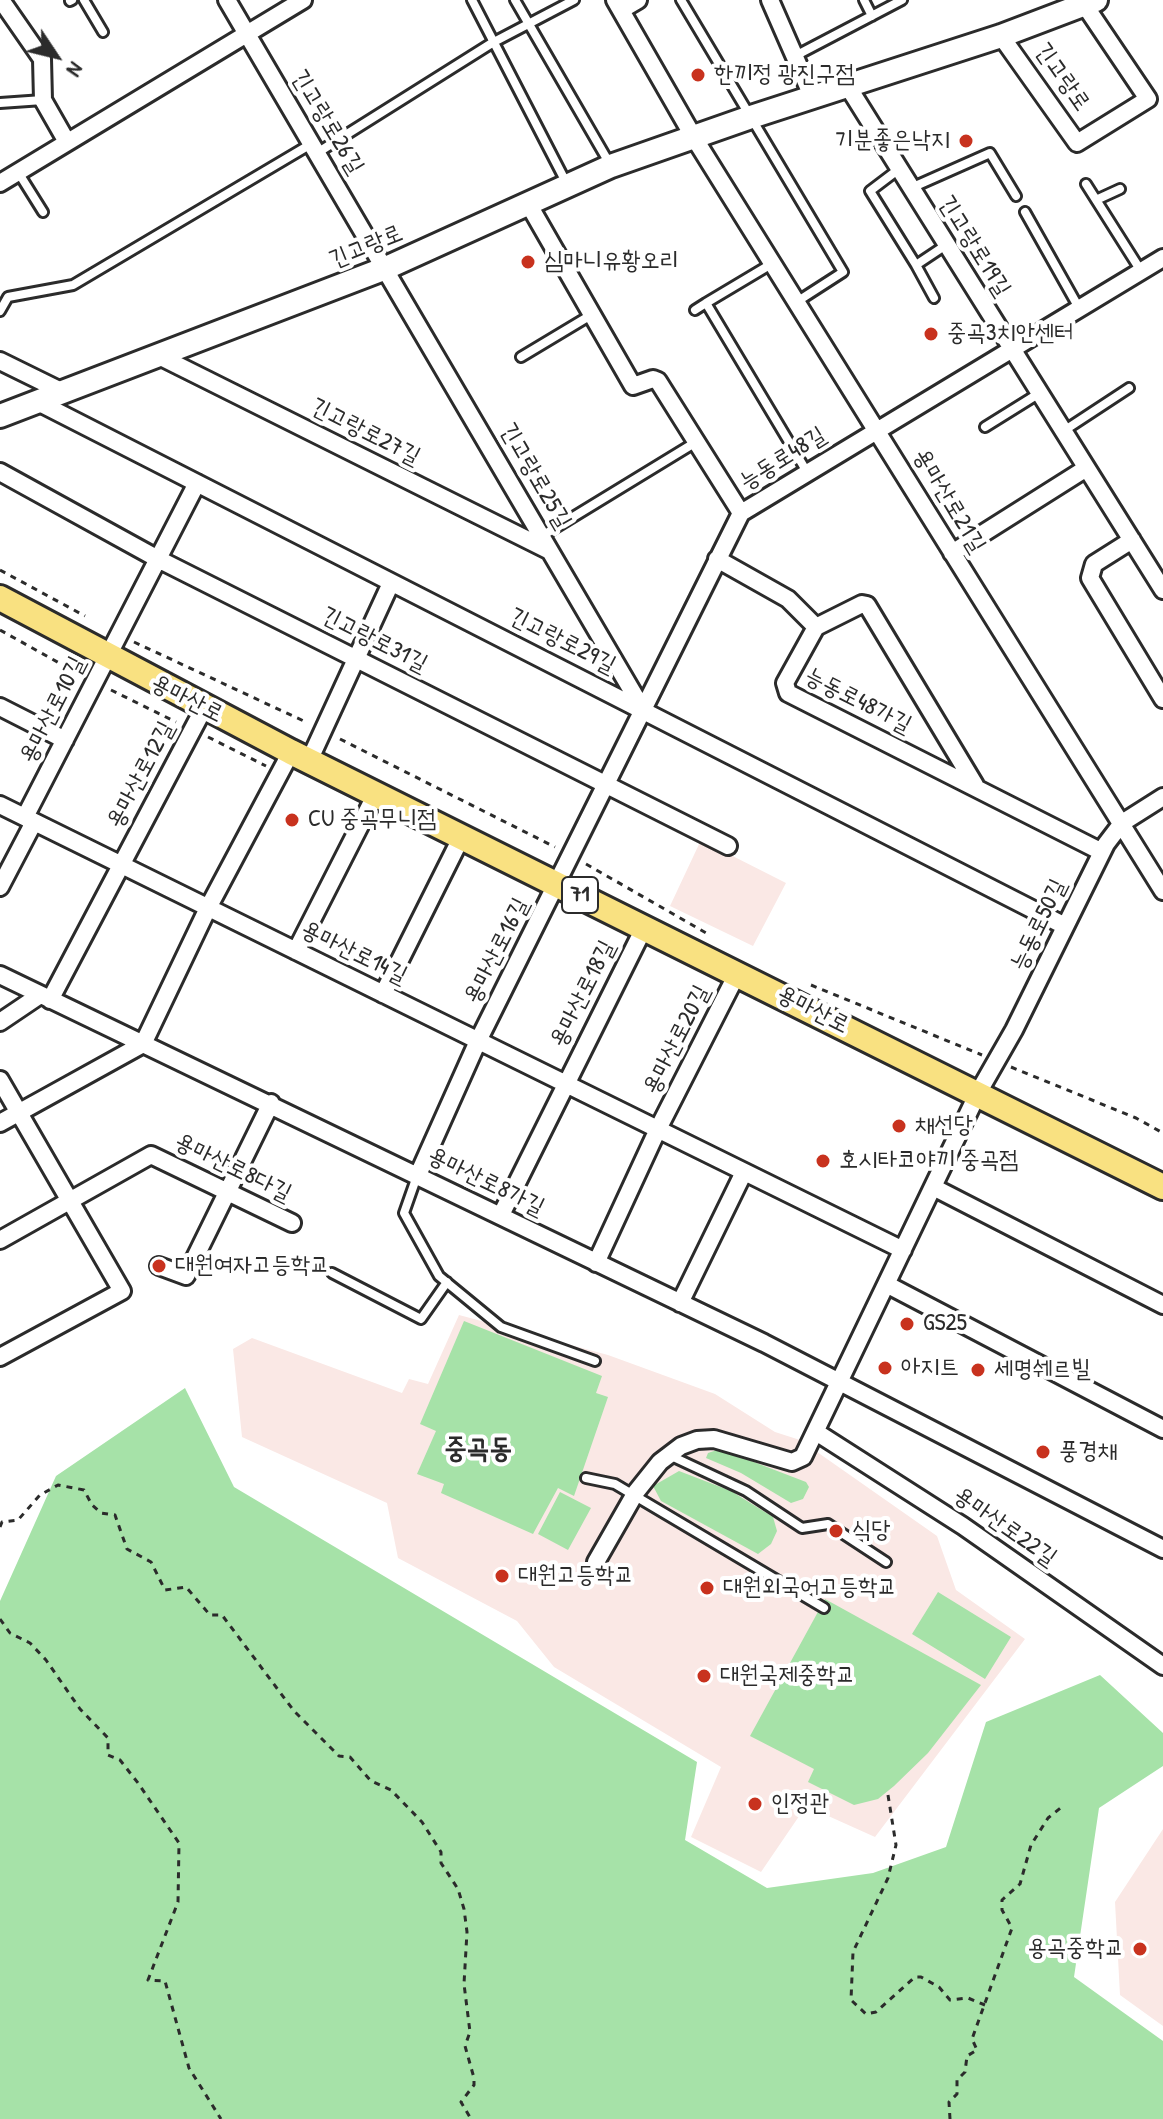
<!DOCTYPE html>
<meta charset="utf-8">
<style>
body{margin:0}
#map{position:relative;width:1163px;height:2119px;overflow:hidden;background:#fff;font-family:"Patrick Hand",sans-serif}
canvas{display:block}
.north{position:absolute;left:16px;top:16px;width:80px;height:80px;-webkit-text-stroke:6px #fff;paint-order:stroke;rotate:125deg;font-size:22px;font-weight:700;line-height:32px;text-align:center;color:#2b2b2b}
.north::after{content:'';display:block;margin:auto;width:28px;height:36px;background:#2b2b2b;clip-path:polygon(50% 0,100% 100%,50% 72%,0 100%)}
</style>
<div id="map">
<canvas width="1163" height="2119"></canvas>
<div class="north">N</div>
</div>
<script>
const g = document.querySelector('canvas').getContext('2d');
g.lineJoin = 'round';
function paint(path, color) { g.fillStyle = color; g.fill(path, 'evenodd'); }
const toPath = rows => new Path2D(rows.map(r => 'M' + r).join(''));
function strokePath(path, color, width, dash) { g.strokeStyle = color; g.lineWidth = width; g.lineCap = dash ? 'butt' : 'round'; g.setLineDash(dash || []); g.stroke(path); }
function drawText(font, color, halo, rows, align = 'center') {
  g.font = font + ' "Patrick Hand","Poor Story",sans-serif'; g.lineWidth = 8; g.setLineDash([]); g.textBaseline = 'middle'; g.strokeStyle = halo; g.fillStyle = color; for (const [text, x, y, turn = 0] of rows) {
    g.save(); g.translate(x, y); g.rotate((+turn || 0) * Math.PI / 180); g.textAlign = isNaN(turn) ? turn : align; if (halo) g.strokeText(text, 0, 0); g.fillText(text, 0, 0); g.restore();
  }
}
const built = toPath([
 [701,840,786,883,753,946,670,906],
 [459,1315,608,1355,715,1394,775,1432,800,1440,937,1536,956,1590,1025,1639,875,1837,806,1806,761,1872,691,1837,721,1767,554,1667,517,1621,398,1558,387,1503,242,1437,233,1349,252,1338,402,1393,409,1379,428,1384],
 [1163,1829,1163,2026,1120,1995,1115,1902]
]);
const green = toPath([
 [464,1321,602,1376,596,1393,608,1397,574,1496,558,1488,533,1534,441,1493,444,1484,417,1474,436,1431,420,1424],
 [185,1388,234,1487,697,1762,685,1840,767,1888,873,1873,946,1847,986,1722,1100,1675,1163,1733,1163,1766,1099,1808,1074,1977,1163,2041,1163,2119,0,2119,0,1601,56,1476],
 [720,1449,806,1482,809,1487,803,1499,791,1503,741,1473,706,1458,708,1453],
 [679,1471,731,1491,773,1517,777,1531,771,1544,758,1554,661,1501,653,1486],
 [560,1492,591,1508,568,1550,538,1534],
 [938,1592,1011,1637,985,1679,912,1634],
 [825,1599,981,1685,928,1753,894,1786,878,1799,854,1805,808,1782,814,1769,750,1736]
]);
const path = toPath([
 [0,570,85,616],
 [0,630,79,674],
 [134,642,308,723],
 [111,690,176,722],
 [208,737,266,766],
 [340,739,555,847],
 [586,864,708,934],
 [811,985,982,1055],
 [1011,1067,1136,1118,1163,1133],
 [0,1527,2,1522,18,1520,40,1495,58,1485,84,1490,92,1505,101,1513,115,1515,127,1549,151,1562,165,1590,186,1587,210,1615,222,1615,294,1711,339,1756,350,1757,371,1781,391,1790,422,1822,441,1852,441,1863,458,1889,464,1909,467,1932,464,1984,470,2032,465,2046,474,2078,474,2085,461,2102,471,2119],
 [0,1619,10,1633,30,1643,46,1660,80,1709,108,1738,108,1755,120,1760,138,1783,179,1843,178,1902,148,1980,165,1981,189,2068,221,2119],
 [888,1795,896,1845,888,1878,853,1952,851,2000,866,2014,876,2012,915,1977,921,1977,939,1987,950,2000,968,1998,985,2005],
 [950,2119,949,2102,957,2094,957,2080,965,2072,967,2056,977,2050,972,2039,1012,1928,1002,1910,1002,1900,1020,1884,1031,1845,1048,1818,1063,1806]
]);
const lane = toPath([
 [84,0,103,32],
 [472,0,568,186],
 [515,0,611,166],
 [681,0,843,272,798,301],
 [864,0,872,16],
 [70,1,72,0],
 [797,55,902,0],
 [0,103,43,100],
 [317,153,492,43,574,0],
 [899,169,870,191,916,265,946,245],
 [18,172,43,212],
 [1086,184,1141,271],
 [911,188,990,153,1016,196],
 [1096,200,1120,189],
 [1025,212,1079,308],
 [773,263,706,303,807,472],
 [916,265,934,298],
 [695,310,706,303],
 [0,311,8,297,73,285,311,144],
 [521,357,591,315],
 [985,427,1038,394],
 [1062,432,1129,388],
 [542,536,696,442],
 [417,1176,404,1213,439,1276,501,1327,595,1361],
 [332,1273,421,1319,447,1282],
 [669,1455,746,1491,802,1528,828,1524,886,1562],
 [586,1478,615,1484,824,1608]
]);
const street = toPath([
 [1,0,42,59,43,100,67,142],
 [227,0,642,708],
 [615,0,693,136,1163,891],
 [770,0,812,96],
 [621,10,638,0],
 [1001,36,1077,143,1148,99,1084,4],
 [847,85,1163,590],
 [0,183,303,0],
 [529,205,633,386,653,379,658,381,741,513],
 [157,355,550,551],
 [0,361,61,391],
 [36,401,1065,926],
 [0,472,158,559,728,846],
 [1132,540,1094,564,1090,578,1163,699],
 [952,553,1085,469],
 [717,559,788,599,816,627],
 [0,707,65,740],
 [309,761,391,583],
 [975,785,867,605,862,604,816,627,785,683,788,693,1102,852],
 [0,805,903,1250],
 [25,817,197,483],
 [0,887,34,822],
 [296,951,376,794],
 [0,975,764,1343,1163,1549],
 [383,994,462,836],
 [50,1000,204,708],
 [0,1022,40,995],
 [0,1080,122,1291,0,1357],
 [0,1123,143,1044,208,908,291,752],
 [418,1175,478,1041,741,513,1163,258],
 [933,1187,1163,1305],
 [501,1215,645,926],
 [0,1240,151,1155,292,1223],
 [596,1263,658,1129,738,972],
 [159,1266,186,1276,271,1103],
 [888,1285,1163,1429],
 [680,1303,744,1172],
 [816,1432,963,1526,1163,1666],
 [596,1562,636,1492,660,1462,681,1446,697,1440,714,1439,792,1462,803,1457,978,1093,1014,1030,1106,844,1122,823,1163,797]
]);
const secondary = toPath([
 [0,416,386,268,611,166,748,118,1001,36,1096,0]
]);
const primary = toPath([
 [0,598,291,752,1163,1187]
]);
const markers = [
 [698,75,8,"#c8321e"],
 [966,141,8,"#c8321e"],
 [528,262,8,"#c8321e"],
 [931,334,8,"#c8321e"],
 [292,820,8,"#c8321e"],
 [899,1126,8,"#c8321e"],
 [823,1161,8,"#c8321e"],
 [159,1266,8,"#c8321e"],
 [907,1324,8,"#c8321e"],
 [885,1368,8,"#c8321e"],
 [978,1370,8,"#c8321e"],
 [1043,1452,8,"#c8321e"],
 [836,1531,8,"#c8321e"],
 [502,1576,8,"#c8321e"],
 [707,1588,8,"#c8321e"],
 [704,1676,8,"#c8321e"],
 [755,1804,8,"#c8321e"],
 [1140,1949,8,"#c8321e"]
];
const shields = [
 [580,895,36]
];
const shieldNames = [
 ["71",580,895]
];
const poiNames = [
 ["한끼정 광진구점",714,75],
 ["기분좋은낙지",950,141,"right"],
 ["심마니유황오리",544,262],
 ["중곡3치안센터",947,334],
 ["CU 중곡무니점",308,820],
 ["채선당",915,1126],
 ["호시타코야끼 중곡점",839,1161],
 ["대원여자고등학교",175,1266],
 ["GS25",923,1324],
 ["아지트",901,1368],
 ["세명쉐르빌",994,1370],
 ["풍경채",1059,1452],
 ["식당",852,1531],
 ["대원고등학교",518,1576],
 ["대원외국어고등학교",723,1588],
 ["대원국제중학교",720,1676],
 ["인정관",771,1804],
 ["용곡중학교",1124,1949,"right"]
];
const streetNames = [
 ["긴고랑로",1062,77,55],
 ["긴고랑로26길",327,122,59],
 ["긴고랑로19길",974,246,58],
 ["긴고랑로",366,247,-22],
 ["긴고랑로27길",365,432,27],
 ["능동로48길",783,459,-32],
 ["긴고랑로25길",535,476,60],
 ["용마산로21길",949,501,59],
 ["긴고랑로31길",374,640,27],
 ["긴고랑로29길",562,641,27],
 ["용마산로",187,699,27],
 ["능동로48가길",858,701,27],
 ["용마산로10길",53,710,-63],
 ["용마산로12길",141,775,-62],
 ["능동로50길",1039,925,-64],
 ["용마산로16길",497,951,-63],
 ["용마산로14길",354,953,26],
 ["용마산로18길",583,994,-63],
 ["용마산로",813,1010,27],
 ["용마산로20길",677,1040,-63],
 ["용마산로8다길",233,1168,26],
 ["용마산로8가길",486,1182,26],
 ["용마산로22길",1005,1527,35]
];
const quarterNames = [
 ["중곡동",478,1450]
];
paint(built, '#fae8e5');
paint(green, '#a6e2a8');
strokePath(lane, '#2b2b2b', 14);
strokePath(street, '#2b2b2b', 22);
strokePath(secondary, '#2b2b2b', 28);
strokePath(primary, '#2b2b2b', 30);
strokePath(path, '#2b2b2b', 3, [6, 6]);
strokePath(lane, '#fff', 8);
strokePath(street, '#fff', 16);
strokePath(secondary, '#fff', 22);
strokePath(primary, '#f9e181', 24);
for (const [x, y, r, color] of markers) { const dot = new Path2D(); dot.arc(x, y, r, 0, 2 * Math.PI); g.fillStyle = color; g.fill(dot); strokePath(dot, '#fff', 3); }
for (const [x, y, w] of shields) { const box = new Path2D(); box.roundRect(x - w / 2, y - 18, w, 36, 6); g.fillStyle = '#fff'; g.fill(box); strokePath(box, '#2b2b2b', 2); }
drawText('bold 22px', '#2b2b2b', null, shieldNames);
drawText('24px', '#2b2b2b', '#fff', poiNames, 'left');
drawText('24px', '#2b2b2b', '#fff', streetNames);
drawText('bold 28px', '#2b2b2b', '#fff', quarterNames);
</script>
